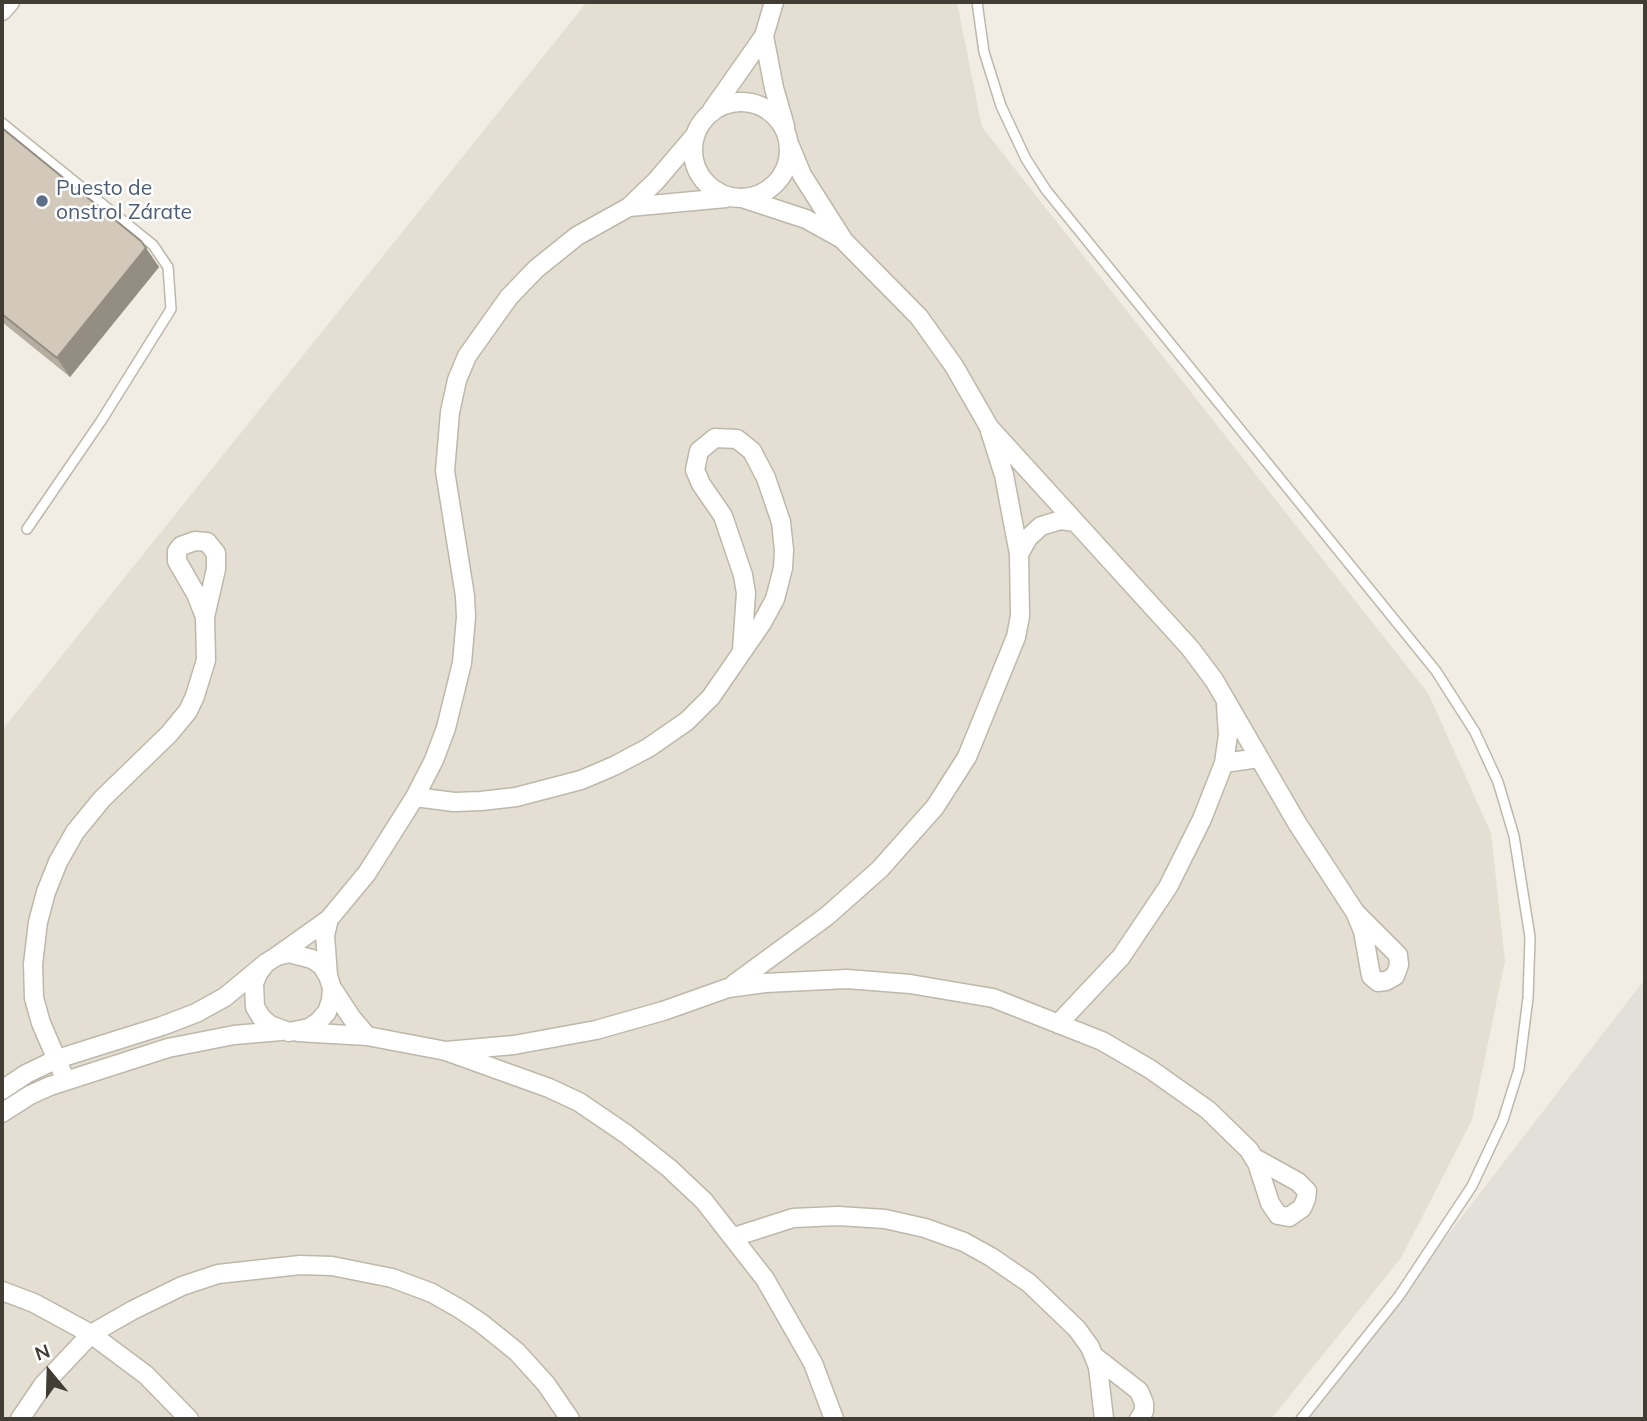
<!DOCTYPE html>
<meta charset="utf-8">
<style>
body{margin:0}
#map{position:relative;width:1647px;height:1421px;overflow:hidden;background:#f1ede4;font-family:Mulish,sans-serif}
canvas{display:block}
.frame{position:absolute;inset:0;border:4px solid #423d34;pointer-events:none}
.north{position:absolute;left:14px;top:1337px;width:70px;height:70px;-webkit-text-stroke:5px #fff;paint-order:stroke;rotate:341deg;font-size:19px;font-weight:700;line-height:28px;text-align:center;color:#423d34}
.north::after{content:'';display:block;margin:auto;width:24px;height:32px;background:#423d34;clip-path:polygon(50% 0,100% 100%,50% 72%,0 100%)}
</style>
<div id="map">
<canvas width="1647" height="1421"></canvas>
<div class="frame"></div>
<div class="north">N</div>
</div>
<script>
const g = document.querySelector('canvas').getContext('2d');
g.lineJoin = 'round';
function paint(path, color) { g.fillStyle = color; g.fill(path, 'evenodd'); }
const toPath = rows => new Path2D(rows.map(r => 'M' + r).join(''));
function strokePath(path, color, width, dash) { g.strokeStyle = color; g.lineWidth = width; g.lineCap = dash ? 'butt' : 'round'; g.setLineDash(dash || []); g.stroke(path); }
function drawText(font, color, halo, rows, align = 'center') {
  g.font = font + ' Mulish,sans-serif'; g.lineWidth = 5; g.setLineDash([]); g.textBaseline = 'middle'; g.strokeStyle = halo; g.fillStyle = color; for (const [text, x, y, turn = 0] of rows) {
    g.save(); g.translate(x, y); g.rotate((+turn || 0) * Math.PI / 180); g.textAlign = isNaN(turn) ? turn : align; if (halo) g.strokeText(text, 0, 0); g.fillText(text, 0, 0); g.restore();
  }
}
const residential = toPath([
 [587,2,957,2,982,127,1428,693,1491,833,1505,961,1472,1120,1401,1258,1271,1419,2,1419,2,730]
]);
const industrial = toPath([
 [1645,979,1645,1419,1306,1419]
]);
const lane = toPath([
 [977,2,984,52,1001,106,1026,159,1046,190,1436,671,1475,732,1498,782,1514,836,1530,937,1528,998,1519,1069,1503,1120,1472,1186,1399,1296,1301,1419],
 [2,123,153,245,168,267,171,309,101,421,27,529]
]);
const street = toPath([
 [2,11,10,2],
 [764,36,774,88,785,126],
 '693 150a48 48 0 1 1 96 0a48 48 0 1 1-96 0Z',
 [712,110,764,36,774,2],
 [790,146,802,175,844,241,919,317,954,366,989,427,1190,648,1214,680,1297,823,1355,912,1398,955,1399,965,1395,976,1386,981,1378,982,1371,976,1363,931,1355,912],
 [745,199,806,219,842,239],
 [629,207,726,198],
 [1019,554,1028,538,1041,526,1061,520,1075,522],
 [1224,763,1259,758],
 [415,797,454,802,481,801,516,797,581,780,614,766,648,748,687,721,711,697,762,623,775,599,783,568,784,550,781,522,766,478,752,451,737,439,715,438,699,451,695,470,701,484,723,516,743,575,746,593,742,650],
 [277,956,329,919,367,873,415,797,434,760,446,728,462,663,466,617,465,596,445,471,450,412,457,380,467,356,509,297,536,269,577,236,629,207,656,181,696,134],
 [328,976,325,935,329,919],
 [734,984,827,916,880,869,935,807,967,757,1016,637,1020,616,1019,554,1004,475,990,431],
 [332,988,351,1017,367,1036],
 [1058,1024,1121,957,1168,887,1202,819,1224,763,1228,735,1226,705],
 [298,1032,367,1036,446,1051,549,1088,579,1102,626,1134,669,1168,704,1201,765,1279,813,1363,834,1419],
 [446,1051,514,1045,596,1030,663,1011,728,988,765,983,847,979,910,984,993,998,1102,1041,1150,1069,1208,1110,1249,1150,1257,1163,1270,1203,1278,1215,1289,1217,1302,1208,1306,1199,1307,1191,1298,1182,1253,1157],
 [66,1081,41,1023,34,998,33,964,38,922,46,892,58,862,75,832,102,799,169,734,188,711,195,696,206,660,205,617,216,569,216,553,207,542,195,541,181,546,177,551,177,561,196,594,205,617],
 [2,1090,26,1074,57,1059,162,1026,196,1013,225,997,266,963,277,956,289,953,312,959,322,966,328,976,332,988,331,1000,327,1012,319,1021,309,1028,289,1032,270,1025,261,1017,255,1007,254,983,259,972,266,963],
 [2,1113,30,1095,50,1086,168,1048,234,1035,281,1031],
 [734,1237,793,1218,838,1216,885,1219,925,1228,964,1242,991,1257,1029,1283,1077,1329,1090,1347,1098,1367,1104,1419],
 [2,1291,34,1303,91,1334,146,1375,189,1419],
 [1094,1356,1139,1391,1144,1403,1144,1411,1139,1419],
 [20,1419,43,1385,91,1334,133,1310,182,1286,218,1274,300,1265,332,1266,392,1278,432,1293,460,1309,481,1323,517,1352,546,1384,570,1419]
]);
const wall = toPath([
 [2,128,141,241,159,267,70,377,2,322]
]);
const shadedWall = toPath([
 [146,248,159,267,70,377,57,358]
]);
const building = toPath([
 [2,128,141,241,146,248,57,358,2,314,2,128]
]);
const markers = [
 [42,201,7,"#5c6f8a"]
];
const serviceNames = [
 ["Puesto de",56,189],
 ["onstrol Zárate",56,213]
];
paint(residential, '#e4dfd2');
paint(industrial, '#e3dfd9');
strokePath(lane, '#beb8aa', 12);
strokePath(street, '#beb8aa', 21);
strokePath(lane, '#fff', 9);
strokePath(street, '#fff', 18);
paint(wall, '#b5ada0');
paint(shadedWall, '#938d82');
paint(building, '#d2c9ba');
strokePath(building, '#938d82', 2);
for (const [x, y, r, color] of markers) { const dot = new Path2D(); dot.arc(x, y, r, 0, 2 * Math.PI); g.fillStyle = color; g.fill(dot); strokePath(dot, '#fff', 2.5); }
drawText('21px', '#4e5e75', '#fff', serviceNames, 'left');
</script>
